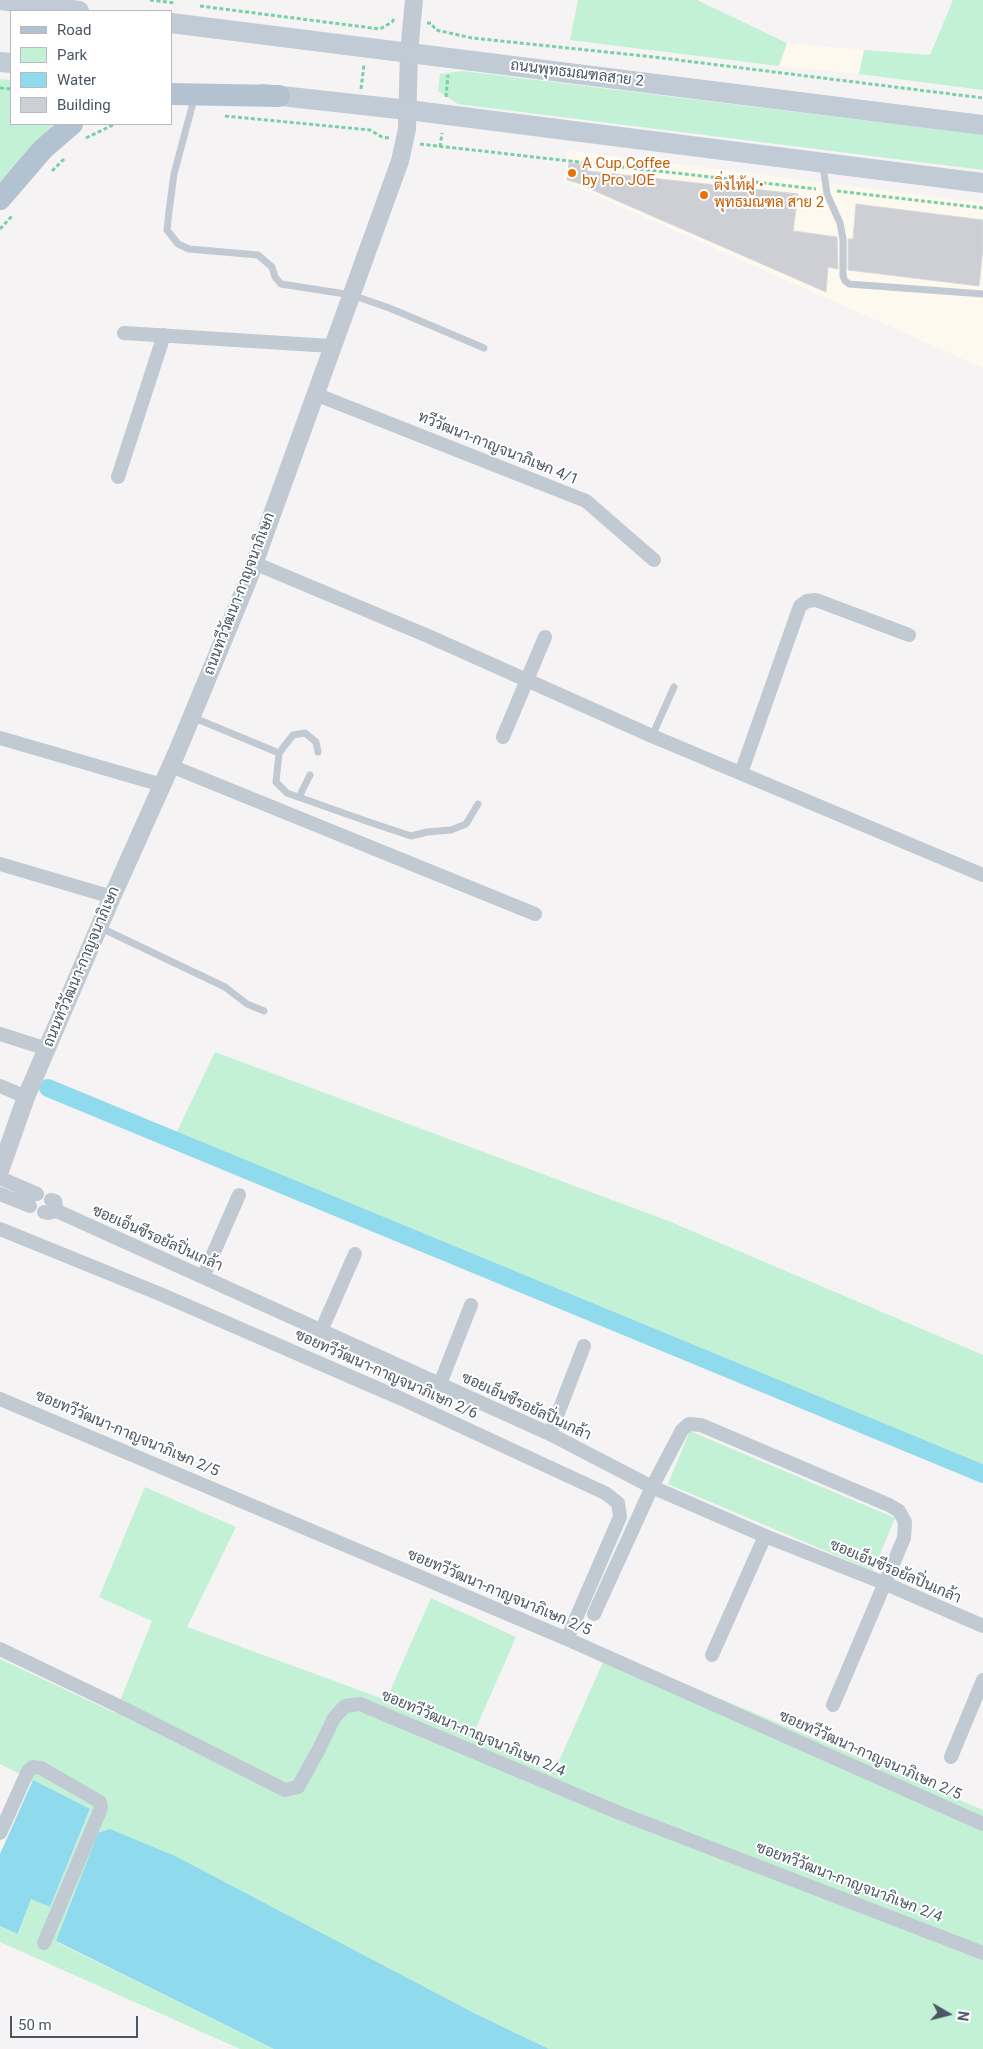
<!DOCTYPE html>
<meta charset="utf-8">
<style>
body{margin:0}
#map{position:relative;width:983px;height:2049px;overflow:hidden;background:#f5f3f3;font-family:Roboto,sans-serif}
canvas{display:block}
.legend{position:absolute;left:10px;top:10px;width:162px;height:115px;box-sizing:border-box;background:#fff;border:1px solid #b7bbc0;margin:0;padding:6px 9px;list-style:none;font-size:15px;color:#4a5661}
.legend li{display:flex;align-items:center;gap:10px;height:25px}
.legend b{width:25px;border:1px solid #b7bbc0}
.north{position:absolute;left:923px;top:1989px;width:50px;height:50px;-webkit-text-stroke:4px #fff;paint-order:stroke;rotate:98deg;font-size:14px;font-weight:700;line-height:20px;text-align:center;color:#4a5661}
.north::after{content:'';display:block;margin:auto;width:18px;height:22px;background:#4a5661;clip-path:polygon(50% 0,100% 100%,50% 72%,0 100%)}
.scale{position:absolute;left:10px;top:2016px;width:128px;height:22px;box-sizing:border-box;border:2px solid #4a5661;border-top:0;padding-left:6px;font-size:15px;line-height:18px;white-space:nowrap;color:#4a5661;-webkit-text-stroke:4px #fff;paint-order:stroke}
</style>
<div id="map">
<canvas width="983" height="2049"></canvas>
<ul class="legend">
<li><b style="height:6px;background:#b3c2d1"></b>Road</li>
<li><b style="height:14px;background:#c3f1d5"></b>Park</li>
<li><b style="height:14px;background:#90daee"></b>Water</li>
<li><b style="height:14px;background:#cdcfd5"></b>Building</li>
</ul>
<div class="north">N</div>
<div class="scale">50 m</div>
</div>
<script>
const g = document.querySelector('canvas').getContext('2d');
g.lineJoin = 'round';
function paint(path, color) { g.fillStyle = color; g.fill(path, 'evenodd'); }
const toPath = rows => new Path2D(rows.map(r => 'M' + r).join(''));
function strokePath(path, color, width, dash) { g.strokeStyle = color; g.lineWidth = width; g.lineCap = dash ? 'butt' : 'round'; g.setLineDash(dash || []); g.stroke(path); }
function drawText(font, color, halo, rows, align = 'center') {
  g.font = font + ' Roboto,Sarabun,sans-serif'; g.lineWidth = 4; g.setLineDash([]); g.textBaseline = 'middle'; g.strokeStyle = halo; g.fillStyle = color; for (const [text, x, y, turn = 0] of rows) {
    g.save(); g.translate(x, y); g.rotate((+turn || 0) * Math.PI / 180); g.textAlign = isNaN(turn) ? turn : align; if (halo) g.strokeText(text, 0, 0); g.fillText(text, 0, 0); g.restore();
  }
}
const commercial = toPath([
 [787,43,864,50,859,74,779,66],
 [567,150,983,203,983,368,564,181]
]);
const green = toPath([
 [578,0,697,0,787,43,779,66,570,40],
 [953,0,983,0,983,90,859,74,864,50,930,55],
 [463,71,983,135,983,170,458,104,438,91,440,74],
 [0,79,11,80,11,124,54,124,0,182],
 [215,1052,666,1220,983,1355,983,1477,171,1144],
 [690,1431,895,1518,873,1571,668,1484],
 [145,1487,236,1527,187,1627,386,1700,431,1598,516,1637,472,1737,554,1772,608,1651,983,1810,983,2049,549,2049,472,2012,56,1942,274,2049,240,2049,0,1942,0,1926,19,1934,31,1898,50,1907,90,1810,0,1764,0,1659,115,1713,152,1621,99,1597]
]);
const water = toPath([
 [33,1780,90,1809,50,1907,31,1899,18,1934,0,1926,0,1854],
 [110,1829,175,1856,472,2012,549,2049,274,2049,56,1941,98,1833]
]);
const canal = toPath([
 [48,1088,983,1474]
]);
const building = toPath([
 [569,163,588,165,587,171,798,194,793,231,837,237,838,269,828,267,826,292,588,188,588,186,567,180,569,163],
 [856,204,983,220,983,248,979,286,848,270,848,239,853,239,856,204]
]);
const path = toPath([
 [150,0,176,3],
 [200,6,380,29,392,22,394,19],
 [427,23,431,23,436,30,472,38,654,57,983,98],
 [0,88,11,89],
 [361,89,364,65],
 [446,97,448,75],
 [225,116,370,130,382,137,389,138],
 [86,138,115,124],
 [420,144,816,189],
 [440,147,442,133],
 [52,171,65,158],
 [837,191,983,208],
 [0,229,13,215]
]);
const service = toPath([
 [194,99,174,174,169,211,167,230,178,244,189,249,258,255,272,267,275,277,281,284,352,295,392,309,484,348],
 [823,165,827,194,840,223,843,239,843,276,845,281,849,284,983,294],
 [192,717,279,753],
 [652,736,674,687],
 [318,752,316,742,305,733,293,735,279,753,276,782,287,793,369,822,411,836,427,832,451,830,466,824,478,804],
 [299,797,310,775],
 [99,927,225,987,247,1004,264,1011]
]);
const minor = toPath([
 [124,333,331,346],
 [315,394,586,501,654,560],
 [118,477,164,335],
 [254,563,428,636,652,736,983,875],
 [503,737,545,637],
 [0,738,162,785],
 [171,766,535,914],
 [741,773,800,606,807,601,816,600,909,635],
 [0,864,112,897],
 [0,1034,47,1049],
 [0,1086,26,1097],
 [0,1178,37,1194],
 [0,1194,30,1206],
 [51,1200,55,1201,57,1211],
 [44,1212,48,1213,57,1211,550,1434,652,1487,765,1536,884,1583,983,1626],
 [0,1229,160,1294,402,1399,605,1493,618,1503,620,1517,567,1639],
 [203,1277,239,1195],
 [321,1331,355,1254],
 [440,1384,471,1305],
 [0,1399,567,1639,983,1824],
 [550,1434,584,1346],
 [594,1614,652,1487,682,1430,689,1424,701,1425,889,1505,899,1511,905,1522,904,1538,833,1705],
 [0,1649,129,1711,285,1790,298,1787,318,1751,334,1718,345,1706,360,1704,617,1812,983,1953],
 [712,1655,765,1536],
 [951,1757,983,1680],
 [0,1833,28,1771,33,1767,41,1768,100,1802,101,1808,44,1943]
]);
const tertiary = toPath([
 [0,1171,26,1097,112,897,177,752,249,578,400,161,407,129,409,52,414,0]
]);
const secondary = toPath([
 [0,0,79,11],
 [171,23,983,125],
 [0,62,11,63],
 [263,94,408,110,983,183]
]);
const primary = toPath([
 [171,94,279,96],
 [0,199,43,149,72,124]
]);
const markers = [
 [572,173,5,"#e8710a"],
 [704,195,5,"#e8710a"]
];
const streetNames = [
 ["ถนนพุทธมณฑลสาย 2",577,74,7],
 ["ทวีวัฒนา-กาญจนาภิเษก 4/1",498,449,22],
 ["ถนนทวีวัฒนา-กาญจนาภิเษก",240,594,-69],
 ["ถนนทวีวัฒนา-กาญจนาภิเษก",82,967,-67],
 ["ซอยเอ็นซีรอยัลปิ่นเกล้า",157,1239,24],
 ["ซอยทวีวัฒนา-กาญจนาภิเษก 2/6",386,1375,24],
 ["ซอยเอ็นซีรอยัลปิ่นเกล้า",526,1407,25],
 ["ซอยทวีวัฒนา-กาญจนาภิเษก 2/5",127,1434,23],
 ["ซอยเอ็นซีรอยัลปิ่นเกล้า",895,1572,23],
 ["ซอยทวีวัฒนา-กาญจนาภิเษก 2/5",499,1593,23],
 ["ซอยทวีวัฒนา-กาญจนาภิเษก 2/4",473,1734,23],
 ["ซอยทวีวัฒนา-กาญจนาภิเษก 2/5",870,1756,24],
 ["ซอยทวีวัฒนา-กาญจนาภิเษก 2/4",849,1883,21]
];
const foodNames = [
 ["A Cup Coffee",582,164],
 ["by Pro JOE",582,181],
 ["ติ่งไท้ฝู •",714,186],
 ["พุทธมณฑล สาย 2",714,203]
];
paint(commercial, '#fdf9ef');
paint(green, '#c3f1d5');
paint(water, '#90daee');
strokePath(canal, '#90daee', 18);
paint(building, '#cdcfd5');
strokePath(building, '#d7d9de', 1);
strokePath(path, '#7ad0a6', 3, [4, 2.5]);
strokePath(service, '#c1cad2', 7);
strokePath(minor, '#c1cad2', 14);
strokePath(tertiary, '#c1cad2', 18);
strokePath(secondary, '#c1cbd6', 20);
strokePath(primary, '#b3c2d1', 22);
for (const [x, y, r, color] of markers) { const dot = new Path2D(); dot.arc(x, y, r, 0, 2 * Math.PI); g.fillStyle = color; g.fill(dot); strokePath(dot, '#fff', 2); }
drawText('15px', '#4a5661', '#fff', streetNames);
drawText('15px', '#c56008', '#fff', foodNames, 'left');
</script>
